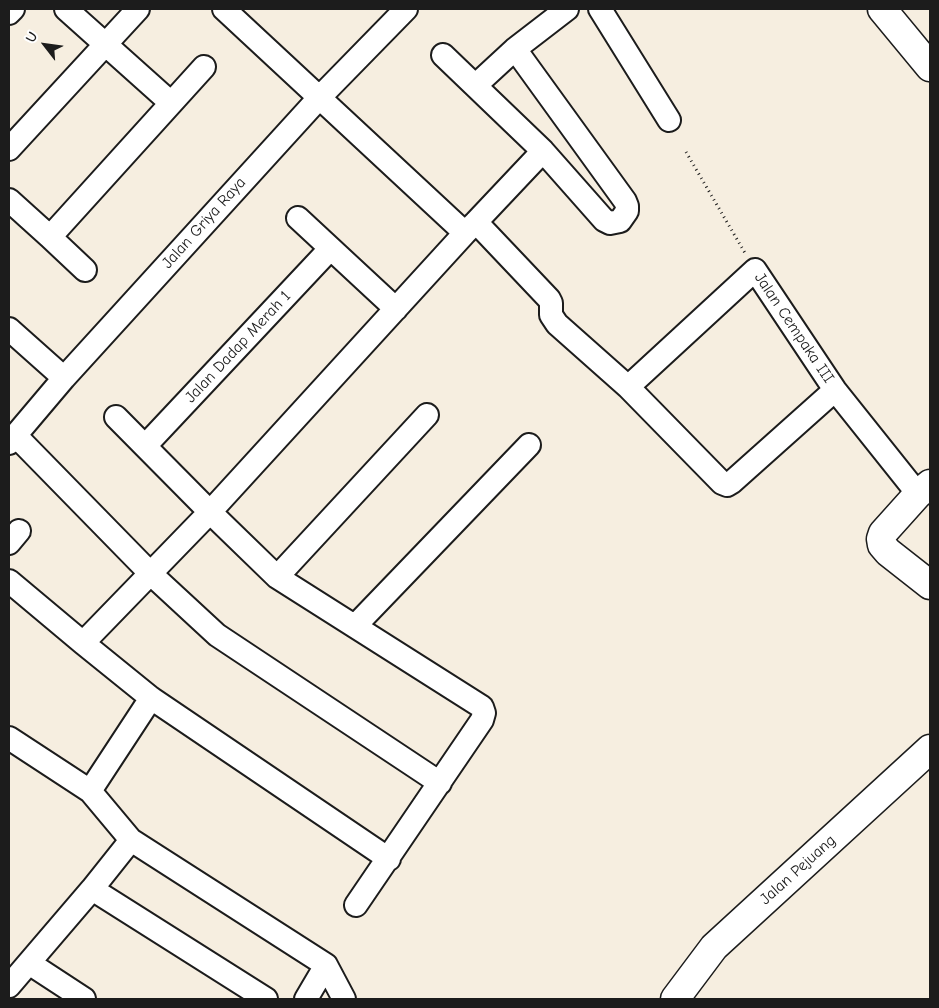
<!DOCTYPE html>
<style>
body{margin:0}
#map{position:relative;width:939px;height:1008px;overflow:hidden;background:#f6eee0;font-family:"Comic Neue",sans-serif}
canvas{display:block}
.frame{position:absolute;inset:0;border:10px solid #1c1c1c;pointer-events:none}
.north{position:absolute;left:20px;top:20px;width:50px;height:50px;-webkit-text-stroke:4px #fff;paint-order:stroke;rotate:300deg;font-size:14px;font-weight:700;line-height:20px;text-align:center;color:#1c1c1c}
.north::after{content:'';display:block;margin:auto;width:18px;height:22px;background:#1c1c1c;clip-path:polygon(50% 0,100% 100%,50% 72%,0 100%)}
</style>
<div id="map">
<canvas width="939" height="1008"></canvas>
<div class="frame"></div>
<div class="north">U</div>
</div>
<script>
const g = document.querySelector('canvas').getContext('2d');
g.lineJoin = 'round';
const toPath = rows => new Path2D(rows.map(r => 'M' + r).join(''));
function strokePath(path, color, width, dash) { g.strokeStyle = color; g.lineWidth = width; g.lineCap = dash ? 'butt' : 'round'; g.setLineDash(dash || []); g.stroke(path); }
function drawText(font, color, halo, rows, align = 'center') {
  g.font = font + ' "Comic Neue",sans-serif'; g.lineWidth = 4; g.setLineDash([]); g.textBaseline = 'middle'; g.strokeStyle = halo; g.fillStyle = color; for (const [text, x, y, turn = 0] of rows) {
    g.save(); g.translate(x, y); g.rotate((+turn || 0) * Math.PI / 180); g.textAlign = isNaN(turn) ? turn : align; if (halo) g.strokeText(text, 0, 0); g.fillText(text, 0, 0); g.restore();
  }
}
const path = toPath([
 [686,152,745,253]
]);
const street = toPath([
 [66,9,171,103],
 [224,9,465,233],
 [600,9,669,120],
 [9,13,13,9],
 [443,55,543,151,604,220,610,223,620,221,627,211,627,206,625,201,515,49],
 [476,85,515,49,567,9],
 [9,149,138,9],
 [9,200,50,237,85,270],
 [298,218,396,309],
 [476,222,549,299,551,303,551,315,557,324,628,387,722,483,727,485,732,482,835,390],
 [50,237,204,67],
 [9,329,64,378],
 [628,387,755,270,835,390,918,494],
 [116,417,210,512,277,577,482,707,484,713,482,720,356,905],
 [16,436,151,574,217,635,440,783],
 [9,443,64,378,319,98,406,9],
 [146,445,330,249],
 [9,543,19,531],
 [277,577,427,415],
 [9,581,83,643,151,698,389,859],
 [355,626,529,445],
 [83,643,210,512,465,233,476,222,543,151],
 [9,738,90,791,131,840,92,889,266,999],
 [90,791,151,698],
 [131,840,326,965,344,999],
 [29,963,84,999],
 [9,986,92,889],
 [306,999,326,965]
]);
const secondary = toPath([
 [882,9,930,67],
 [930,484,918,494,883,533,881,539,882,545,888,552,930,585],
 [675,999,714,947,930,749]
]);
const streetNames = [
 ["Jalan Griya Raya",204,223,-48],
 ["Jalan Cempaka III",794,328,56],
 ["Jalan Dadap Merah 1",238,347,-47],
 ["Jalan Pejuang",798,870,-42]
];
strokePath(street, '#1c1c1c', 26);
strokePath(secondary, '#1c1c1c', 31);
strokePath(path, '#1c1c1c', 3, [1, 4]);
strokePath(street, '#fff', 22);
strokePath(secondary, '#fff', 28);
drawText('16px', '#1c1c1c', '#fff', streetNames);
</script>
